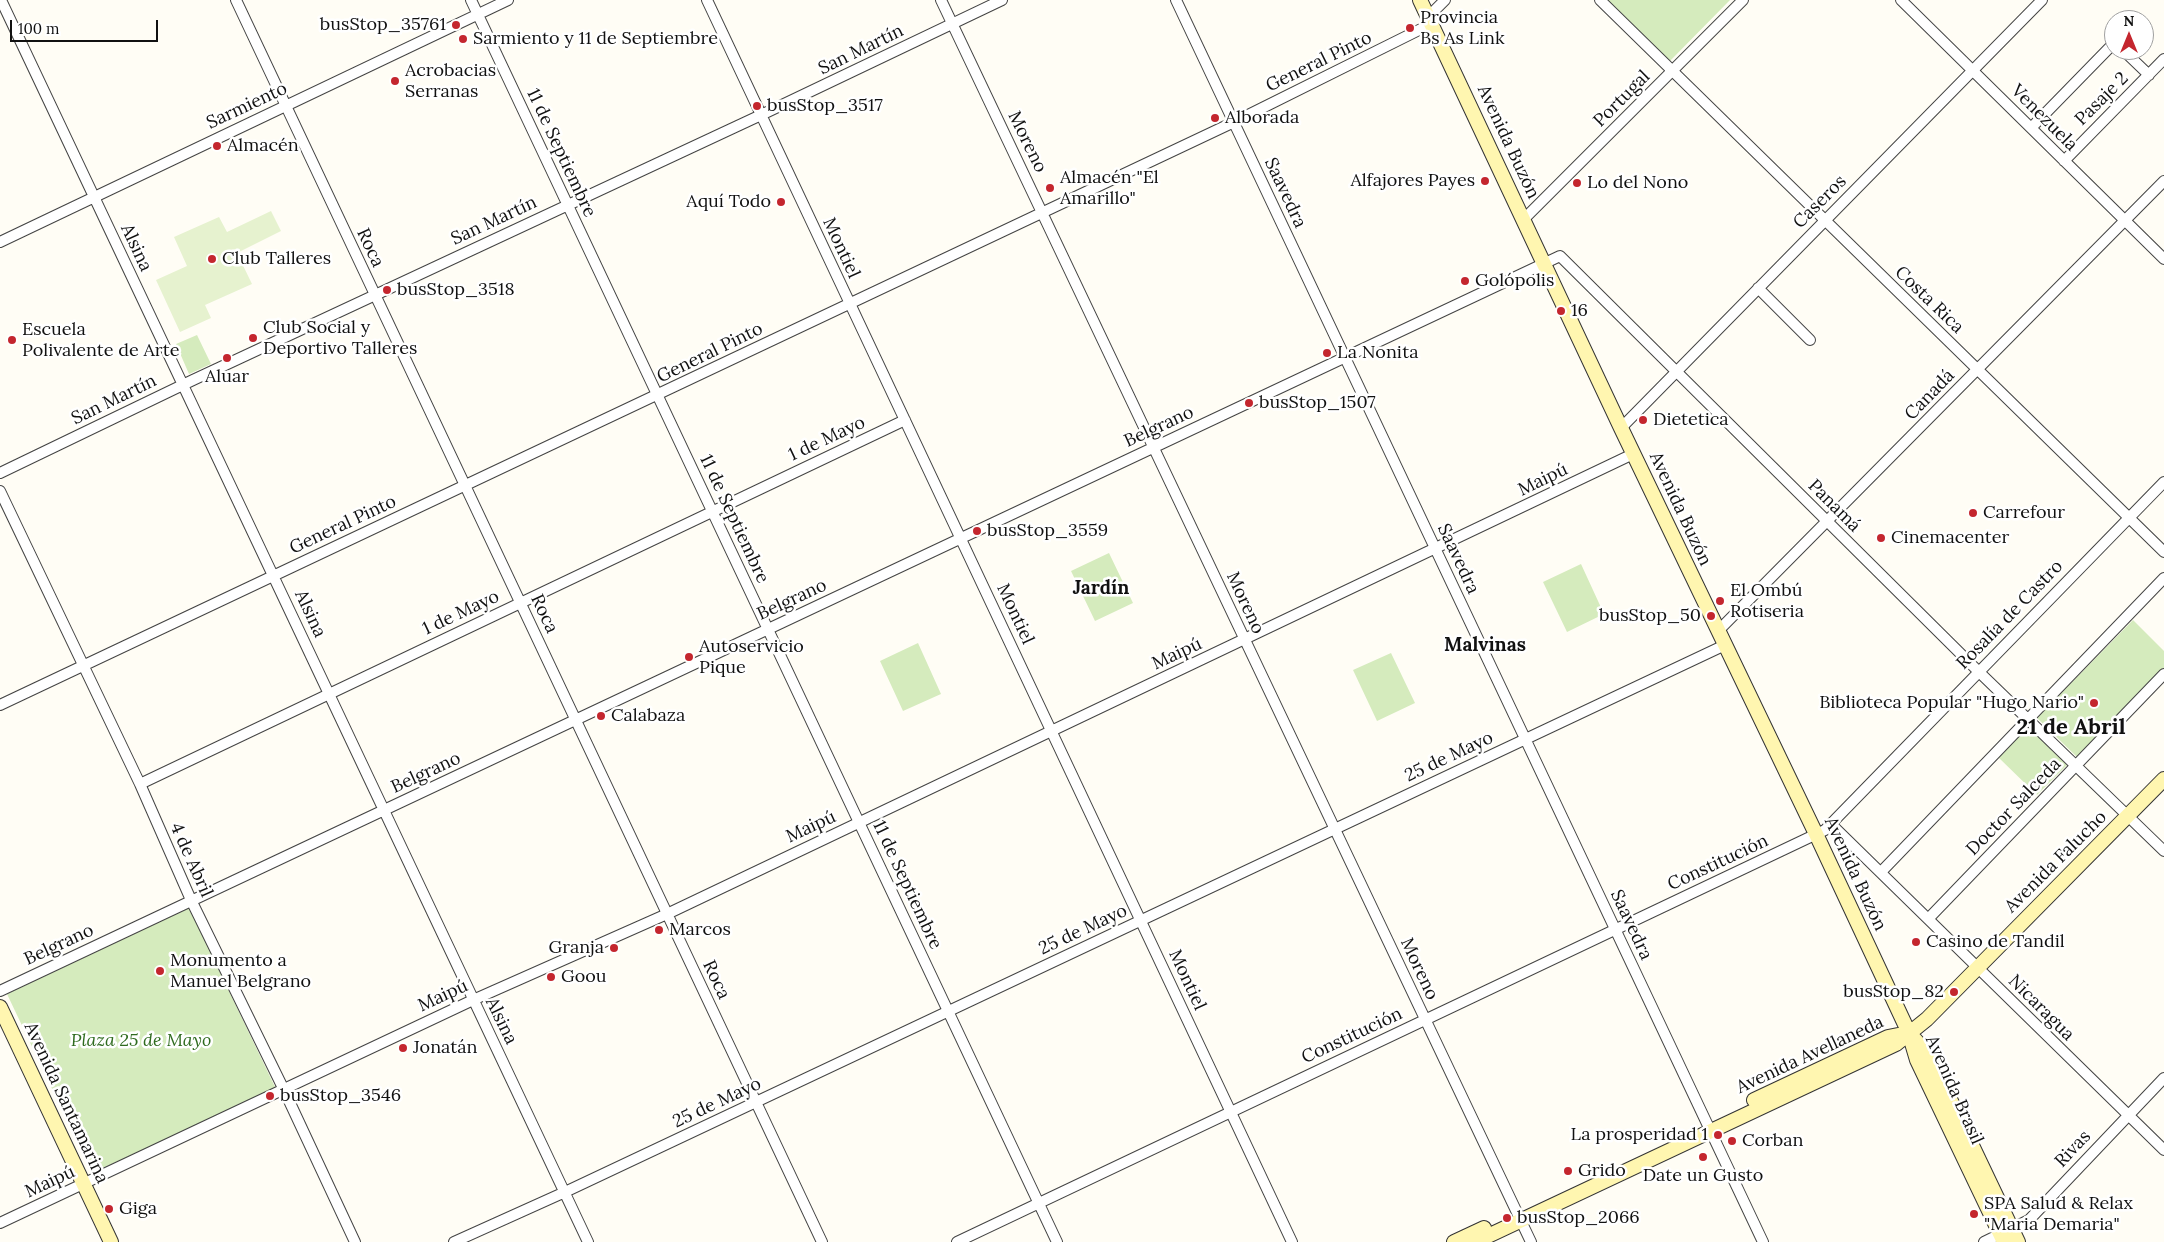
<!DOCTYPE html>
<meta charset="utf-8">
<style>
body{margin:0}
#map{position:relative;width:2164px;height:1242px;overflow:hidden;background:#fffdf5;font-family:Lora,serif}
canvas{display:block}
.north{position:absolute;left:2104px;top:10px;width:50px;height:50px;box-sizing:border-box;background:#fff;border:1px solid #a0a0a0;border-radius:50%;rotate:0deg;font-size:14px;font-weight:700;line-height:20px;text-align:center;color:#111}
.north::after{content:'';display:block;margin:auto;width:18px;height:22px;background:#c4262e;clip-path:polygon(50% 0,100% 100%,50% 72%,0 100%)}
.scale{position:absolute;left:10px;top:20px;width:148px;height:22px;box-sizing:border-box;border:2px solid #111;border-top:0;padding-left:6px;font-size:15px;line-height:18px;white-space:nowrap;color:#111;-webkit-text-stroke:4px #fff;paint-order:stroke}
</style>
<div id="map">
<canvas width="2164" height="1242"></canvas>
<div class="north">N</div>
<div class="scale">100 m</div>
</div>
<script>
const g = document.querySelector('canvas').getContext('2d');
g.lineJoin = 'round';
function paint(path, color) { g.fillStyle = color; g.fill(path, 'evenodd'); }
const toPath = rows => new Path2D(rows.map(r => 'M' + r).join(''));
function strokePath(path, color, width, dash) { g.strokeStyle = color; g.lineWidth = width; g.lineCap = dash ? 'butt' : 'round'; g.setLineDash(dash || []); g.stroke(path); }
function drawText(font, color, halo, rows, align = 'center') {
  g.font = font + ' Lora,serif'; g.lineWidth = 5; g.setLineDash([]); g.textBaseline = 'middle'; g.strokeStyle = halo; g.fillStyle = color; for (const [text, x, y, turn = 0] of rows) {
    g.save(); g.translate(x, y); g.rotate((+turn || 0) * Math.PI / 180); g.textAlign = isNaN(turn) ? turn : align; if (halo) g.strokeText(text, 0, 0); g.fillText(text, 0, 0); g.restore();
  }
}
const green = toPath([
 [1608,0,1730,0,1670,61],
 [197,335,211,364,189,374,176,344],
 [1109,553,1133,603,1095,621,1071,571],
 [1581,564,1604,614,1567,632,1543,582],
 [2133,620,2164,651,2164,669,2077,757,2037,718],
 [918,643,941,694,903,711,880,661],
 [1391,653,1415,703,1377,721,1353,670],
 [2028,727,2067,765,2037,795,1998,757],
 [189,908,276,1089,92,1173,7,994]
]);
const pitch = toPath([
 [271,211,281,231,237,253,252,284,205,305,211,318,180,332,156,280,187,266,174,237,219,217,227,232]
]);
const minor = toPath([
 [1,0,588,1242],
 [236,0,822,1242],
 [471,0,1057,1242],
 [707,0,1292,1242],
 [941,0,1531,1242],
 [1176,0,1763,1242],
 [1600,0,2164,552],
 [1901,0,2164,259],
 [1428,17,1445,0],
 [2123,50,2149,75],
 [2031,128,2114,43],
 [2064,161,2164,59],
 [1523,220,1743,0],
 [0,242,508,0],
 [1758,288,1810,340],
 [1621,428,2042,0],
 [0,473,193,380,761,115,1002,0],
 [0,491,140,784,191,900,284,1090,355,1242],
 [1718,631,2164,181],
 [0,705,1234,122,1431,24],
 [140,784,905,420],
 [1832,825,2164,1150],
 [1881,872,2164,578],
 [1929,918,2164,674],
 [0,991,1560,256,1978,671,2164,851],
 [0,1223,473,1000,667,914,1633,454],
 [454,1242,565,1192,1725,645],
 [957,1242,1825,830,2164,482],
 [1984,1242,2029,1220,2164,1078]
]);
const secondary = toPath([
 [1420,0,1621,428,1816,834,1909,1033,1917,1060,2004,1242],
 [0,1007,111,1242],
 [1911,1035,1929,1055,2018,1242],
 [1754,1100,1888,1037,1908,1033],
 [1454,1242,1484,1228],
 [1475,1242,1896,1044,1927,1019,2164,779]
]);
const markers = [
 [456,25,5,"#c4262e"],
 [1410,28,5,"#c4262e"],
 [463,39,5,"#c4262e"],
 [395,81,5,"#c4262e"],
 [757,106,5,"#c4262e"],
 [1215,118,5,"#c4262e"],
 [217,146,5,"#c4262e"],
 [1485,181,5,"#c4262e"],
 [1577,183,5,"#c4262e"],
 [1050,188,5,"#c4262e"],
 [781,202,5,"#c4262e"],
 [212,259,5,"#c4262e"],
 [1465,281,5,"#c4262e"],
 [387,290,5,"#c4262e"],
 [1561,311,5,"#c4262e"],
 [253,338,5,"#c4262e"],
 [12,340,5,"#c4262e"],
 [1327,353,5,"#c4262e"],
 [227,358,5,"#c4262e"],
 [1249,403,5,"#c4262e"],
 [1643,420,5,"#c4262e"],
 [1973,513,5,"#c4262e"],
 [977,531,5,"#c4262e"],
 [1881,538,5,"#c4262e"],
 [1720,601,5,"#c4262e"],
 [1711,616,5,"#c4262e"],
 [689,657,5,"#c4262e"],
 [2094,703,5,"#c4262e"],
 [601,716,5,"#c4262e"],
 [659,930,5,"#c4262e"],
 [1916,942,5,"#c4262e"],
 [614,948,5,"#c4262e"],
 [160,971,5,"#c4262e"],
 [551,977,5,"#c4262e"],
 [1954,992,5,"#c4262e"],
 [403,1048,5,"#c4262e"],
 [270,1096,5,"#c4262e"],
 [1718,1135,5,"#c4262e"],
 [1732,1141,5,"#c4262e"],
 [1703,1157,5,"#c4262e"],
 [1568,1171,5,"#c4262e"],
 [109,1209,5,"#c4262e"],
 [1974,1214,5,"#c4262e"],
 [1507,1218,5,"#c4262e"]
];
const poiNames = [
 ["Provincia",1420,18],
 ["Bs As Link",1420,39],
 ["busStop_35761",446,25,"right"],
 ["Sarmiento y 11 de Septiembre",473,39],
 ["Acrobacias",405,71],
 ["Serranas",405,92],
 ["busStop_3517",767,106],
 ["Alborada",1225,118],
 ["Almacén",227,146],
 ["Almacén \"El",1060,178],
 ["Amarillo\"",1060,199],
 ["Alfajores Payes",1475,181,"right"],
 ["Lo del Nono",1587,183],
 ["Aquí Todo",771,202,"right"],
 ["Club Talleres",222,259],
 ["Golópolis",1475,281],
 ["busStop_3518",397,290],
 ["16",1571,311],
 ["Club Social y",263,328],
 ["Deportivo Talleres",263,349],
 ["Escuela",22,330],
 ["Polivalente de Arte",22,351],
 ["La Nonita",1337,353],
 ["Aluar",227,377,"center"],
 ["busStop_1507",1259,403],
 ["Dietetica",1653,420],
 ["Carrefour",1983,513],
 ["busStop_3559",987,531],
 ["Cinemacenter",1891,538],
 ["El Ombú",1730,591],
 ["Rotiseria",1730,612],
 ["busStop_50",1701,616,"right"],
 ["Autoservicio",699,647],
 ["Pique",699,668],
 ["Biblioteca Popular \"Hugo Nario\"",2084,703,"right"],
 ["Calabaza",611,716],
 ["Marcos",669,930],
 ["Casino de Tandil",1926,942],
 ["Granja",604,948,"right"],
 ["Monumento a",170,961],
 ["Manuel Belgrano",170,982],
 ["Goou",561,977],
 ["busStop_82",1944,992,"right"],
 ["Jonatán",413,1048],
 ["busStop_3546",280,1096],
 ["La prosperidad 1",1708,1135,"right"],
 ["Corban",1742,1141],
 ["Grido",1578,1171],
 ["Date un Gusto",1703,1176,"center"],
 ["SPA Salud & Relax",1984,1204],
 ["\"Maria Demaria\"",1984,1225],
 ["Giga",119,1209],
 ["busStop_2066",1517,1218]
];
const streetNames = [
 ["San Martín",861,50,-26],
 ["General Pinto",1319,62,-26],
 ["Portugal",1622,99,-45],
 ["Pasaje 2",2102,99,-45],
 ["Sarmiento",247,106,-25],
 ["Venezuela",2044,118,45],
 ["Moreno",1027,142,64],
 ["Avenida Buzón",1508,142,65],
 ["11 de Septiembre",561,153,65],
 ["Saavedra",1285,193,65],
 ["Caseros",1820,202,-45],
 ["San Martín",494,221,-25],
 ["Alsina",136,248,65],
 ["Roca",370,248,65],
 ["Montiel",841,248,65],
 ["Costa Rica",1929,300,44],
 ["General Pinto",710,353,-26],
 ["Canadá",1930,395,-46],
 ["San Martín",114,400,-26],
 ["Belgrano",1159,427,-25],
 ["1 de Mayo",827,439,-25],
 ["Maipú",1543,480,-26],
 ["Panamá",1834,506,45],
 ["Avenida Buzón",1680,509,65],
 ["11 de Septiembre",734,519,65],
 ["General Pinto",343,525,-25],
 ["Saavedra",1458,559,65],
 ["Belgrano",792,600,-25],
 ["Moreno",1245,603,65],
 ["1 de Mayo",461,613,-25],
 ["Alsina",310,614,65],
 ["Roca",544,614,65],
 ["Montiel",1015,614,65],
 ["Rosalía de Castro",2010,615,-46],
 ["Maipú",1177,654,-25],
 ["25 de Mayo",1449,757,-25],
 ["Belgrano",426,773,-25],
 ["Doctor Salceda",2014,807,-46],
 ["Maipú",811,827,-25],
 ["4 de Abril",191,860,66],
 ["Avenida Falucho",2056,862,-45],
 ["Constitución",1718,863,-25],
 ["Avenida Buzón",1855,874,65],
 ["11 de Septiembre",907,885,65],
 ["Saavedra",1631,925,65],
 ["25 de Mayo",1083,930,-25],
 ["Belgrano",59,945,-25],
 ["Moreno",1419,969,65],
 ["Roca",716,980,65],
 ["Montiel",1187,980,65],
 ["Maipú",443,996,-25],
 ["Nicaragua",2041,1008,45],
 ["Alsina",501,1021,64],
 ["Constitución",1352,1036,-25],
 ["Avenida Avellaneda",1810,1055,-25],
 ["Avenida Brasil",1954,1090,66],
 ["Avenida Santamarina",66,1103,65],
 ["25 de Mayo",717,1103,-25],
 ["Rivas",2073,1149,-47],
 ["Maipú",50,1182,-25]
];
const parkNames = [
 ["Plaza 25 de Mayo",141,1041]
];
const neighbourhoodNames = [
 ["Jardín",1101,589],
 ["Malvinas",1485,646]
];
const districtNames = [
 ["21 de Abril",2071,728]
];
paint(green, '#d5ebbd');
paint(pitch, '#e6f2cf');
strokePath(minor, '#444', 12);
strokePath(secondary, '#333', 16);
strokePath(minor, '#fff', 10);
strokePath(secondary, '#fff6b0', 14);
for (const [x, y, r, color] of markers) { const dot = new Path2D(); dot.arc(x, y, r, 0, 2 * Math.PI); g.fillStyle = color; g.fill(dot); strokePath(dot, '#fff', 2); }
drawText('18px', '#111', '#fff', poiNames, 'left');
drawText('18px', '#111', '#fff', streetNames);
drawText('italic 18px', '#2f6b1f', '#fff', parkNames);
drawText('bold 19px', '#111', '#fff', neighbourhoodNames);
drawText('bold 22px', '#111', '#fff', districtNames);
</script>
